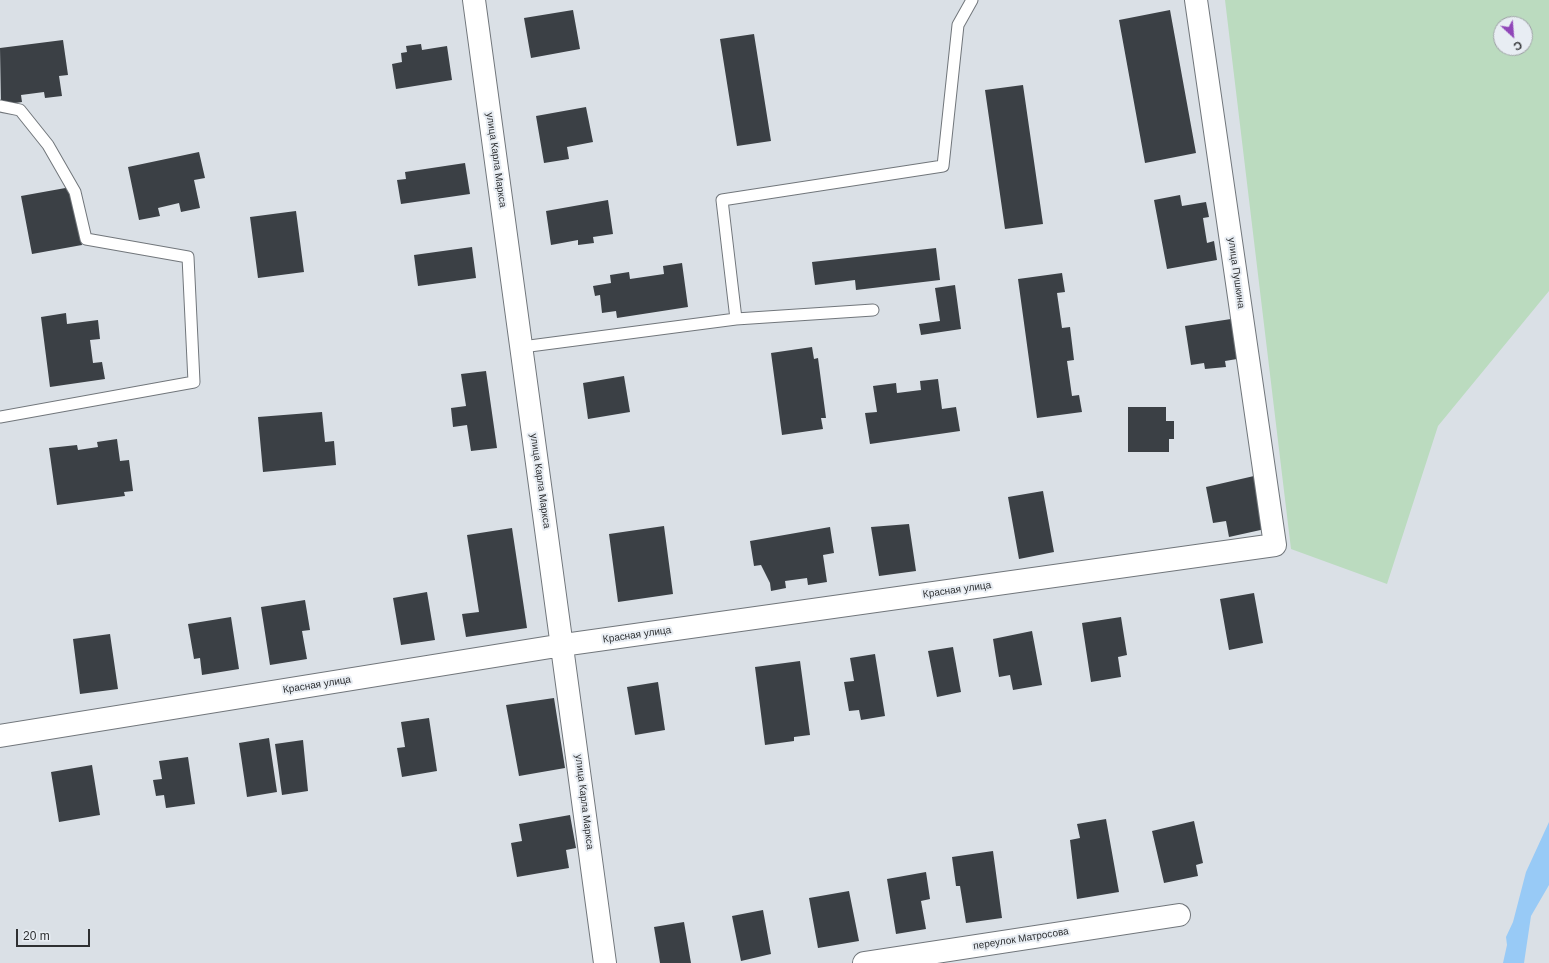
<!DOCTYPE html>
<meta charset="utf-8">
<style>
body{margin:0}
#map{position:relative;width:1549px;height:963px;overflow:hidden;background:#dae0e6;font-family:Helvetica,sans-serif}
canvas{display:block}
.north{position:absolute;left:1493px;top:16px;width:40px;height:40px;box-sizing:border-box;background:#e8edf3;border:1px solid #9ea1a6;border-radius:50%;rotate:154deg;font-size:11px;font-weight:700;line-height:16px;text-align:center;color:#2e3032}
.north::after{content:'';display:block;margin:auto;width:14px;height:18px;background:#9046b8;clip-path:polygon(50% 0,100% 100%,50% 72%,0 100%)}
.scale{position:absolute;left:16px;top:929px;width:74px;height:18px;box-sizing:border-box;border:2px solid #2e3032;border-top:0;padding-left:5px;font-size:12px;line-height:14px;white-space:nowrap;color:#2e3032;-webkit-text-stroke:3px #e8edf3;paint-order:stroke}
</style>
<div id="map">
<canvas width="1549" height="963"></canvas>
<div class="north">С</div>
<div class="scale">20 m</div>
</div>
<script>
const g = document.querySelector('canvas').getContext('2d');
g.lineJoin = 'round';
function paint(path, color) { g.fillStyle = color; g.fill(path, 'evenodd'); }
const toPath = rows => new Path2D(rows.map(r => 'M' + r).join(''));
function strokePath(path, color, width, dash) { g.strokeStyle = color; g.lineWidth = width; g.lineCap = dash ? 'butt' : 'round'; g.setLineDash(dash || []); g.stroke(path); }
function drawText(font, color, halo, rows, align = 'center') {
  g.font = font + ' Helvetica,sans-serif'; g.lineWidth = 4; g.setLineDash([]); g.textBaseline = 'middle'; g.strokeStyle = halo; g.fillStyle = color; for (const [text, x, y, turn = 0] of rows) {
    g.save(); g.translate(x, y); g.rotate((+turn || 0) * Math.PI / 180); g.textAlign = isNaN(turn) ? turn : align; if (halo) g.strokeText(text, 0, 0); g.fillText(text, 0, 0); g.restore();
  }
}
const green = toPath([
 [1225,0,1549,0,1549,291,1438,426,1387,584,1291,549],
 [1501,24,1525,24,1525,48,1501,48]
]);
const water = toPath([
 [1549,822,1549,885,1531,916,1524,963,1503,963,1507,945,1506,937,1513,922,1526,872]
]);
const building = toPath([
 [573,10,580,49,531,58,524,18],
 [1170,10,1196,153,1145,163,1119,20],
 [754,34,771,141,737,146,720,39],
 [63,40,68,75,59,76,62,96,45,98,44,92,21,95,22,102,1,105,0,48],
 [421,44,422,50,447,46,452,80,396,89,392,64,402,62,401,53,407,52,406,46],
 [1023,85,1043,224,1005,229,985,90],
 [586,107,593,142,567,147,569,159,544,163,536,116],
 [199,152,205,178,194,180,200,208,181,212,179,203,158,208,160,216,139,220,128,167],
 [465,163,470,194,401,204,397,180,406,179,405,172],
 [71,187,82,245,32,254,21,196],
 [1180,195,1182,206,1206,202,1209,217,1203,218,1207,243,1214,241,1217,260,1167,269,1154,200],
 [608,200,613,234,593,237,594,243,578,245,578,240,551,245,546,211],
 [296,211,304,272,258,278,250,217],
 [472,247,476,278,418,286,414,255],
 [936,248,940,280,856,290,855,280,815,285,812,262],
 [682,263,688,307,617,318,616,311,602,313,600,295,595,296,593,286,611,283,610,275,629,272,630,279,664,274,663,266],
 [1062,273,1065,292,1057,293,1062,328,1070,327,1074,360,1067,361,1072,396,1079,395,1082,412,1037,418,1018,279],
 [955,285,961,329,921,335,919,324,940,321,935,288],
 [66,313,67,324,98,320,100,339,90,340,93,363,102,362,105,379,50,387,41,317],
 [1231,319,1237,359,1225,361,1226,367,1205,369,1204,363,1191,365,1185,326],
 [812,347,814,359,818,358,826,418,821,418,823,429,782,435,771,353],
 [486,371,497,448,471,451,467,425,453,427,451,408,466,406,461,374],
 [624,376,630,412,588,419,583,383],
 [938,379,942,409,956,407,960,431,870,444,865,413,877,412,873,386,896,383,897,393,921,390,920,381],
 [1128,407,1166,407,1166,421,1174,421,1174,439,1169,439,1169,452,1128,452],
 [322,412,325,442,334,441,336,465,263,472,258,417],
 [117,439,120,461,129,460,133,491,124,492,125,496,57,505,49,448,77,445,78,450,98,447,97,442],
 [1254,476,1265,529,1229,537,1226,521,1213,523,1206,487],
 [1043,491,1054,552,1019,559,1008,497],
 [909,524,916,571,879,576,871,527],
 [664,526,673,594,618,602,609,534],
 [830,527,834,553,823,555,827,582,808,585,807,578,785,581,786,588,771,591,770,583,761,565,754,566,750,541],
 [512,528,527,628,466,637,462,614,479,612,467,535],
 [427,592,435,640,401,645,393,598],
 [1254,593,1263,643,1229,650,1220,599],
 [305,600,310,630,302,631,307,659,270,665,261,607],
 [231,617,239,669,202,675,200,658,194,659,188,624],
 [1121,617,1127,655,1118,657,1121,677,1091,682,1082,623],
 [1032,631,1042,685,1013,690,1010,675,999,677,993,639],
 [110,634,118,689,80,694,73,639],
 [953,647,961,692,937,697,928,651],
 [875,654,885,716,861,720,859,710,849,711,844,682,854,681,850,658],
 [800,661,810,735,794,737,794,741,765,745,755,667],
 [658,682,665,730,635,735,627,687],
 [554,698,565,768,519,776,506,705],
 [429,718,437,771,402,777,397,748,405,747,401,722],
 [269,738,277,792,247,797,239,743],
 [303,740,308,791,282,795,275,744],
 [188,757,195,804,166,808,164,795,156,796,153,780,162,779,159,761],
 [92,765,100,815,59,822,51,772],
 [570,815,576,848,566,850,569,868,517,877,511,843,522,841,519,824],
 [1106,819,1119,892,1077,899,1070,840,1080,838,1077,824],
 [1194,821,1203,863,1196,865,1198,876,1164,883,1152,831],
 [993,851,1002,918,966,923,960,886,956,886,952,857],
 [926,872,930,899,921,901,926,929,896,934,887,879],
 [849,891,859,941,818,948,809,898],
 [763,910,771,954,741,961,732,916],
 [684,922,691,963,660,963,654,927]
]);
const lane = toPath([
 [0,106,20,110,48,145,75,192,86,239,188,257,194,382,0,417],
 [736,319,722,200,943,166,958,25,972,0],
 [522,347,736,319,873,310]
]);
const street = toPath([
 [474,0,605,963],
 [0,736,563,645,1275,545,1196,0],
 [864,963,1179,915]
]);
const streetNames = [
 ["улица Карла Маркса",496,160,82],
 ["улица Пушкина",1236,273,82],
 ["улица Карла Маркса",540,481,82],
 ["Красная улица",957,590,-8],
 ["Красная улица",637,635,-8],
 ["Красная улица",317,685,-9],
 ["улица Карла Маркса",584,802,83],
 ["переулок Матросова",1021,939,-9]
];
paint(green, '#bbdbbf');
paint(water, '#98caf6');
paint(building, '#3b4045');
strokePath(lane, '#71767b', 13);
strokePath(street, '#71767b', 24);
strokePath(lane, '#fff', 11);
strokePath(street, '#fff', 22);
drawText('10px', '#2e3032', '#e8edf3', streetNames);
</script>
